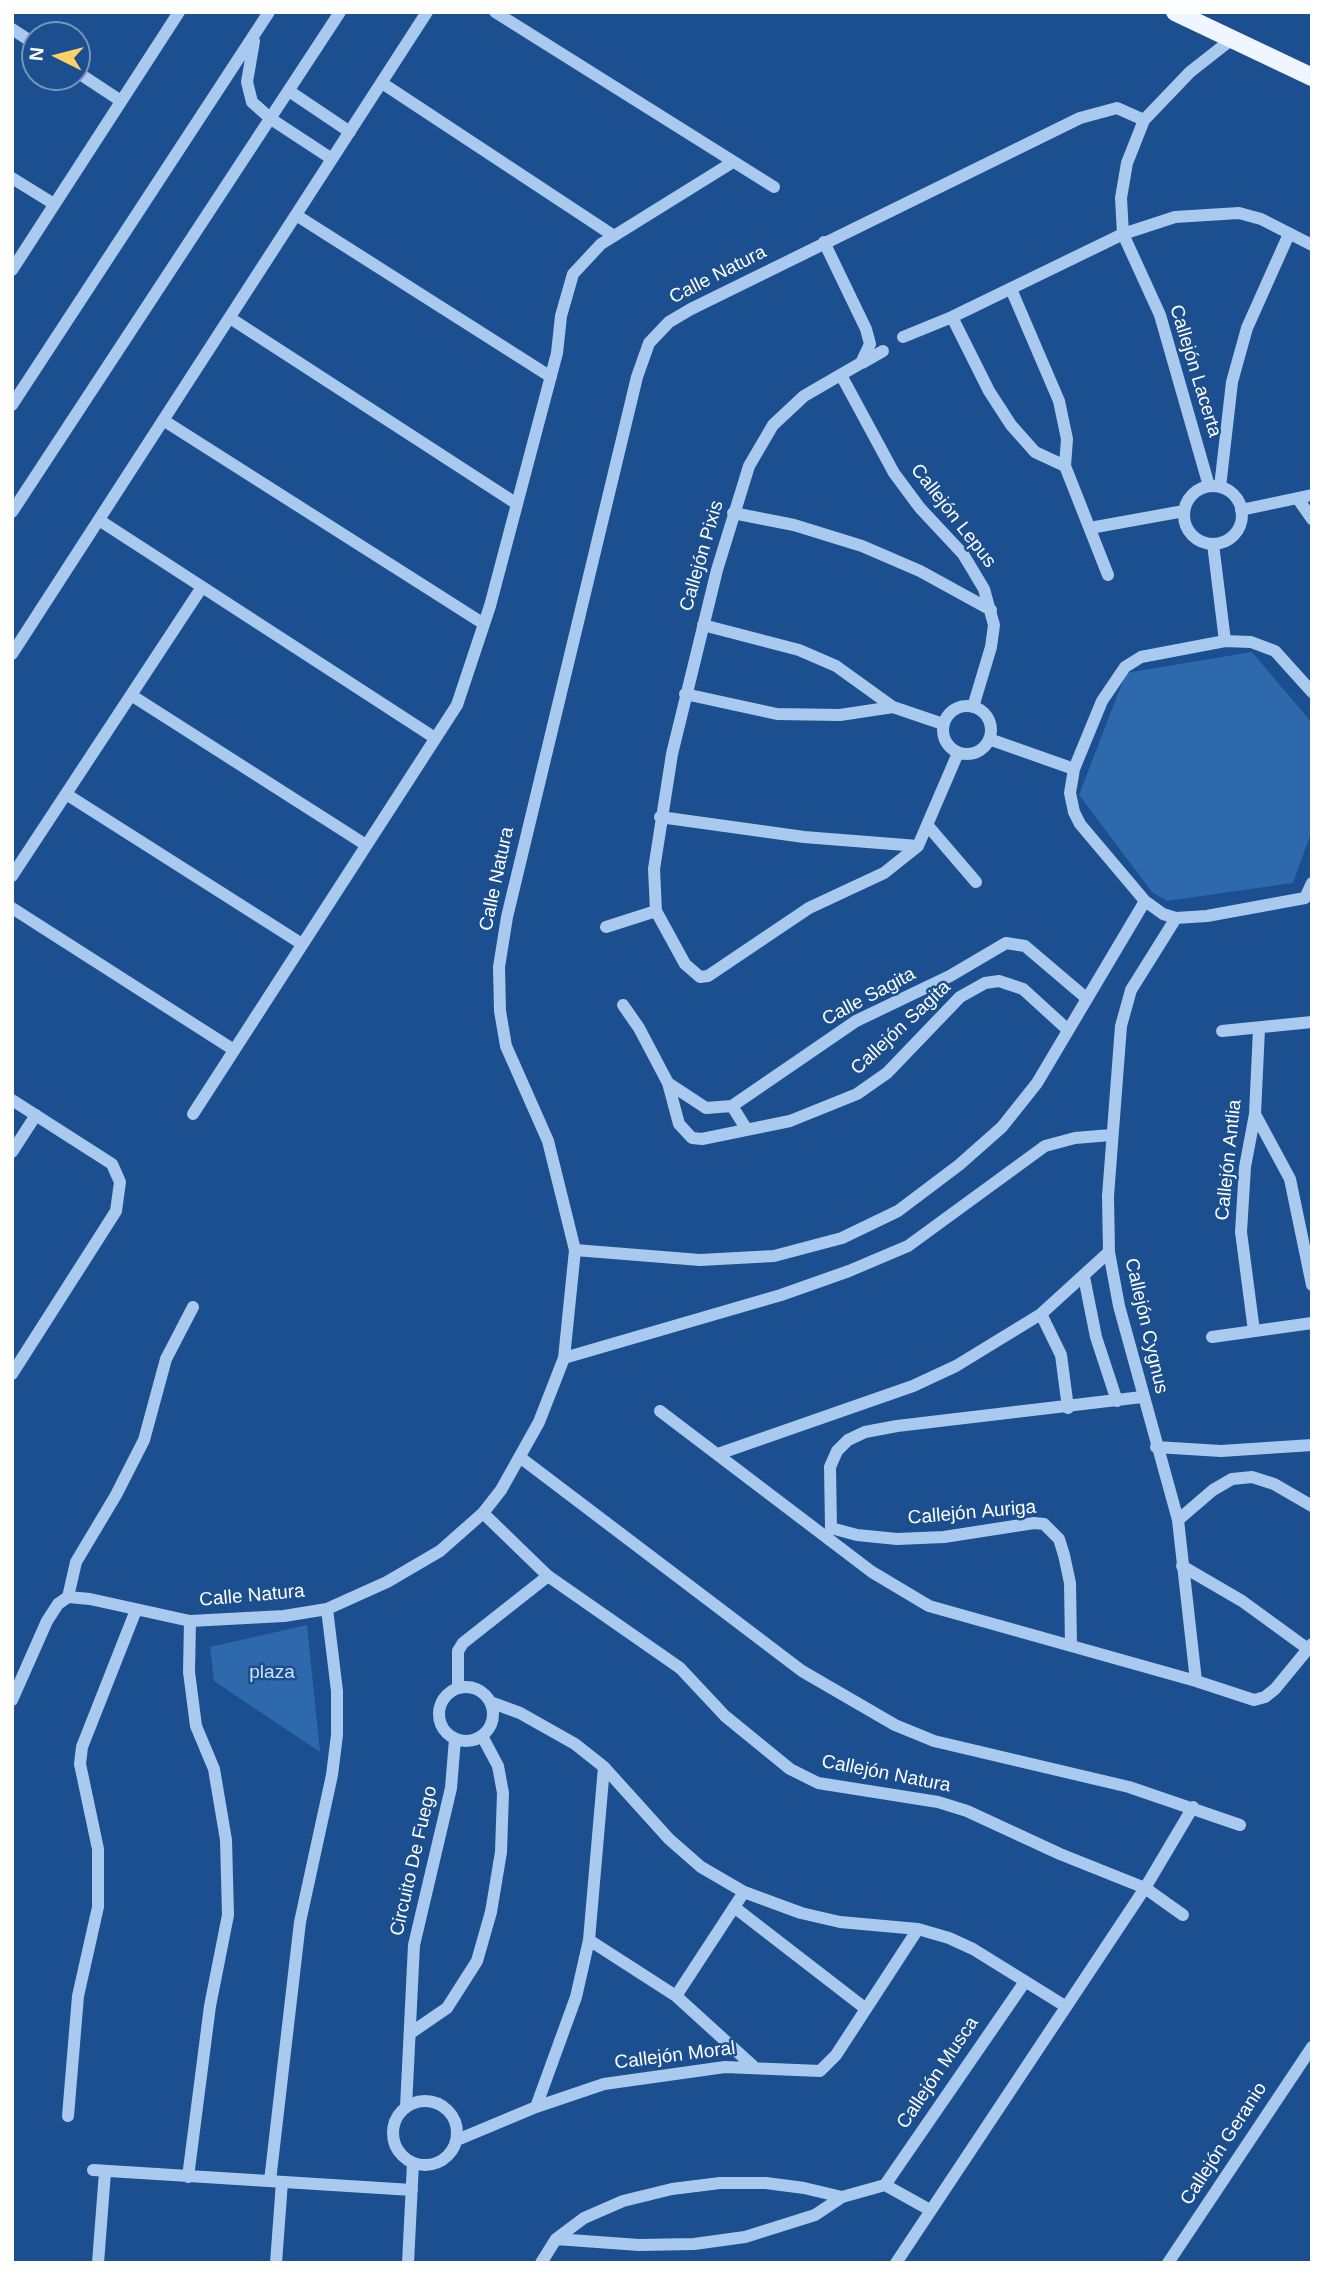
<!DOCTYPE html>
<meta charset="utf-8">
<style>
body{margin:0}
#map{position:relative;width:1324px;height:2275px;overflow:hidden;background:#1b4f8f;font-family:Helvetica,sans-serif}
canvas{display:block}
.frame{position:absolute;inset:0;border:14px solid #fff;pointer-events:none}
.north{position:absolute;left:21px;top:21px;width:70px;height:70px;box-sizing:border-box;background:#1b4f8f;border:2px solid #7695bc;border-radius:50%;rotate:276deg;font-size:19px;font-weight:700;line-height:28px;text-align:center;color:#fff}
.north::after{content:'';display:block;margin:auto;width:24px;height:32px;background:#ffd166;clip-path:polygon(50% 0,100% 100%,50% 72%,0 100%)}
</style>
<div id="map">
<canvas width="1324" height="2275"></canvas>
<div class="frame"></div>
<div class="north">N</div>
</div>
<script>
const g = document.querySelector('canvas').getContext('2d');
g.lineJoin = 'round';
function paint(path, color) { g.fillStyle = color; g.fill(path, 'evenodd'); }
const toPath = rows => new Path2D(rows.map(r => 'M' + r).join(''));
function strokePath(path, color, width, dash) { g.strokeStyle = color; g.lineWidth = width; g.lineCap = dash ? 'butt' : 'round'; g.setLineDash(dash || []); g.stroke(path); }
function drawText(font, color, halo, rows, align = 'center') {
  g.font = font + ' Helvetica,sans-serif'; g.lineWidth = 5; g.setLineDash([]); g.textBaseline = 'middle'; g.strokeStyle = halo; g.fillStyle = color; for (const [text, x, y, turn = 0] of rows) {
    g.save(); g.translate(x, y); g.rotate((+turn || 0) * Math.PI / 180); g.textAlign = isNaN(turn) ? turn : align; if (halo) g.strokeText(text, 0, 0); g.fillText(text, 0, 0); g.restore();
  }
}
const green = toPath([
 [1252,652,1312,723,1312,830,1293,883,1167,901,1152,892,1079,795,1126,673],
 [307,1625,320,1752,214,1681,210,1647]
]);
const minor = toPath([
 [495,12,774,187],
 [12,29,35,44],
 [254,41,247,82,252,102,271,119,332,159],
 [77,72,121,101],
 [382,83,614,236],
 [289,91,350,132],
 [12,178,54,204],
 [296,215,551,377],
 [824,242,866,329,870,344,861,363,804,396,773,425,749,466,717,570,672,754,654,869,656,911,685,964,700,977,708,976,809,908,884,873,918,846],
 [12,270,179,12],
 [1011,289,1059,401,1067,439,1065,466,1108,575],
 [952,317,989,391,1011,425,1035,452,1065,466],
 [230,318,517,504],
 [903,337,952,317,1123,234,1175,217,1239,213,1261,219,1312,245],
 [862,363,883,351],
 [841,375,894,473,920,508,963,554,984,589,994,625,991,647,973,707],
 [12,405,269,12],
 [163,420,484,624],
 [1209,486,1160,315,1123,234,1121,198,1127,163,1144,120,1190,72,1232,39],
 '1184 515a29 29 0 1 1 58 0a29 29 0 1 1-58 0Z',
 [1220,487,1232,382,1247,328,1289,234],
 [1298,499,1312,519],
 [1241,510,1312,495],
 [12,512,340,12],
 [733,513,794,525,862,546,920,571,991,610],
 [99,520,435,738],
 [1090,528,1184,511],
 [1213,544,1225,641],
 [703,625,799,650,836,666,893,707,943,724],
 [12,654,427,12],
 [1312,692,1275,651,1251,642,1225,641,1141,657,1125,667,1102,701,1074,769,1070,793,1074,812,1080,824,1145,901,1163,914,1176,918,1207,916,1305,898,1312,883],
 [685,694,777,714,840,715,893,707],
 [131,695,366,845],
 '943 730a24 24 0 1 1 48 0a24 24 0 1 1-48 0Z',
 [989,739,1074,769],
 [66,794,302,944],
 [660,817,804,837,918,846,958,753],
 [928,826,976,882],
 [12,876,202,587],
 [12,908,234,1050],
 [1176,918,1131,990,1121,1026,1108,1196,1109,1252,1119,1306,1178,1520,1196,1681],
 [606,927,656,911],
 [623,1005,639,1028,668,1083,679,1124,692,1138,702,1139,790,1121,857,1094,887,1073,960,997,985,983,999,981,1023,989,1068,1030],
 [1222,1031,1312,1022],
 [668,1083,706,1108,732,1106,856,1021,950,976,1006,943,1025,946,1085,997],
 [12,1100,112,1164,120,1182,116,1211,12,1374],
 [732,1106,747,1130],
 [193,1114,457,705,490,606,557,353,561,316,573,274,601,244,733,162],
 [1255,1114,1290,1179,1312,1285],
 [12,1152,36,1115],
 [575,1250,700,1260,774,1256,842,1238,898,1211,959,1165,1002,1127,1037,1083,1145,901],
 [1084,1277,1096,1337,1117,1401],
 [1041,1314,1061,1355,1068,1408],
 [1254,1331,1241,1232,1245,1167,1255,1114,1259,1029],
 [1212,1337,1312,1323],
 [564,1358,781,1295,849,1271,908,1246,1045,1146,1075,1138,1111,1135],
 [660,1411,872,1572,929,1606,1196,1681,1254,1700,1265,1697,1275,1689,1312,1644],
 [1156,1447,1221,1451,1312,1445],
 [718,1454,913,1386,956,1366,1041,1314,1109,1252],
 [521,1458,802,1671,895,1725,934,1741,1129,1787,1240,1825],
 [483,1513,548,1576,680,1668,725,1716,790,1769,818,1783,938,1802,967,1811,1060,1854,1145,1888,1183,1915],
 [1178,1520,1213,1490,1232,1479,1252,1477,1274,1484,1312,1506],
 [1182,1566,1242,1601,1308,1649],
 [68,1597,90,1599,190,1621,284,1616,327,1609,387,1582,440,1551,483,1513,501,1490,539,1422,564,1358,575,1250,548,1141,506,1046,500,1011,499,967,507,917,637,377,649,343,669,322,691,309,1080,118,1117,108,1144,120],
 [1071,1646,1070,1583,1064,1555,1059,1539,1044,1524,1034,1523,944,1537,897,1539,857,1535,831,1528,830,1467,837,1451,848,1440,865,1432,897,1426,1142,1397],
 '439 1714a27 27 0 1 1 54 0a27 27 0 1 1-54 0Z',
 [458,1688,458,1651,463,1643,548,1576],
 [12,1700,47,1621,58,1604,68,1597,76,1562,116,1495,144,1440,166,1359,193,1307],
 [490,1702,520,1713,575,1744,604,1767,669,1839,701,1867,744,1892,801,1913,840,1922,918,1929,949,1938,973,1949,1065,2006],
 [734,1907,866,2009],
 [589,1940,676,1996,753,2066],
 [676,1996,744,1892],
 [412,2032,447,2008,477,1961,491,1912,501,1852,503,1793,498,1766,482,1736],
 '393 2133a32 32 0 1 1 64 0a32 32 0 1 1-64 0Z',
 [406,2107,414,1945,451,1788,455,1739],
 [536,2107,576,1997,589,1940,604,1767],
 [68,2116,78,1996,98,1907,98,1849,80,1764,82,1747,136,1610],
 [457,2140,536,2107,604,2084,725,2067,820,2071,836,2055,918,1929],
 [93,2170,412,2190],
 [188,2177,210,2006,228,1915,226,1840,214,1769,196,1726,189,1672,190,1621],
 [270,2181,300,1922,332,1775,337,1735,337,1691,327,1609],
 [885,2185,1024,1983],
 [556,2239,639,2245,694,2244,745,2237,815,2215,842,2197,885,2185,930,2210],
 [98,2263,105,2172],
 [276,2263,282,2182],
 [408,2263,413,2163],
 [541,2263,556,2239,584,2218,623,2201,672,2189,720,2183,766,2183,804,2188,842,2197],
 [896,2263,1145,1888,1193,1807],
 [1168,2263,1312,2047]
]);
const major = toPath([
 [1175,12,1312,77]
]);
const streetNames = [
 ["Calle Natura",718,275,-27],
 ["Callejón Lacerta",1195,371,73],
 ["Callejón Lepus",953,516,52],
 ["Callejón Pixis",702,556,-74],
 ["Calle Natura",497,879,-78],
 ["Calle Sagita",869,997,-28],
 ["Callejón Sagita",901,1028,-43],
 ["Callejón Antlia",1229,1160,-84],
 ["Callejón Cygnus",1146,1326,77],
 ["Callejón Auriga",972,1513,-5],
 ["Calle Natura",252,1596,-5],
 ["Callejón Natura",886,1774,11],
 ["Circuito De Fuego",414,1861,-77],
 ["Callejón Moral",675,2056,-7],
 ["Callejón Musca",938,2073,-56],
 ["Callejón Geranio",1224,2144,-57]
];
const parkNames = [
 ["plaza",272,1673]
];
paint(green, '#2e69ad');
strokePath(minor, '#a9c9ee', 12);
strokePath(major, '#f0f6ff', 18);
drawText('19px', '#fff', '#1b4f8f', streetNames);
drawText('19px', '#cfe3fa', '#1b4f8f', parkNames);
</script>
